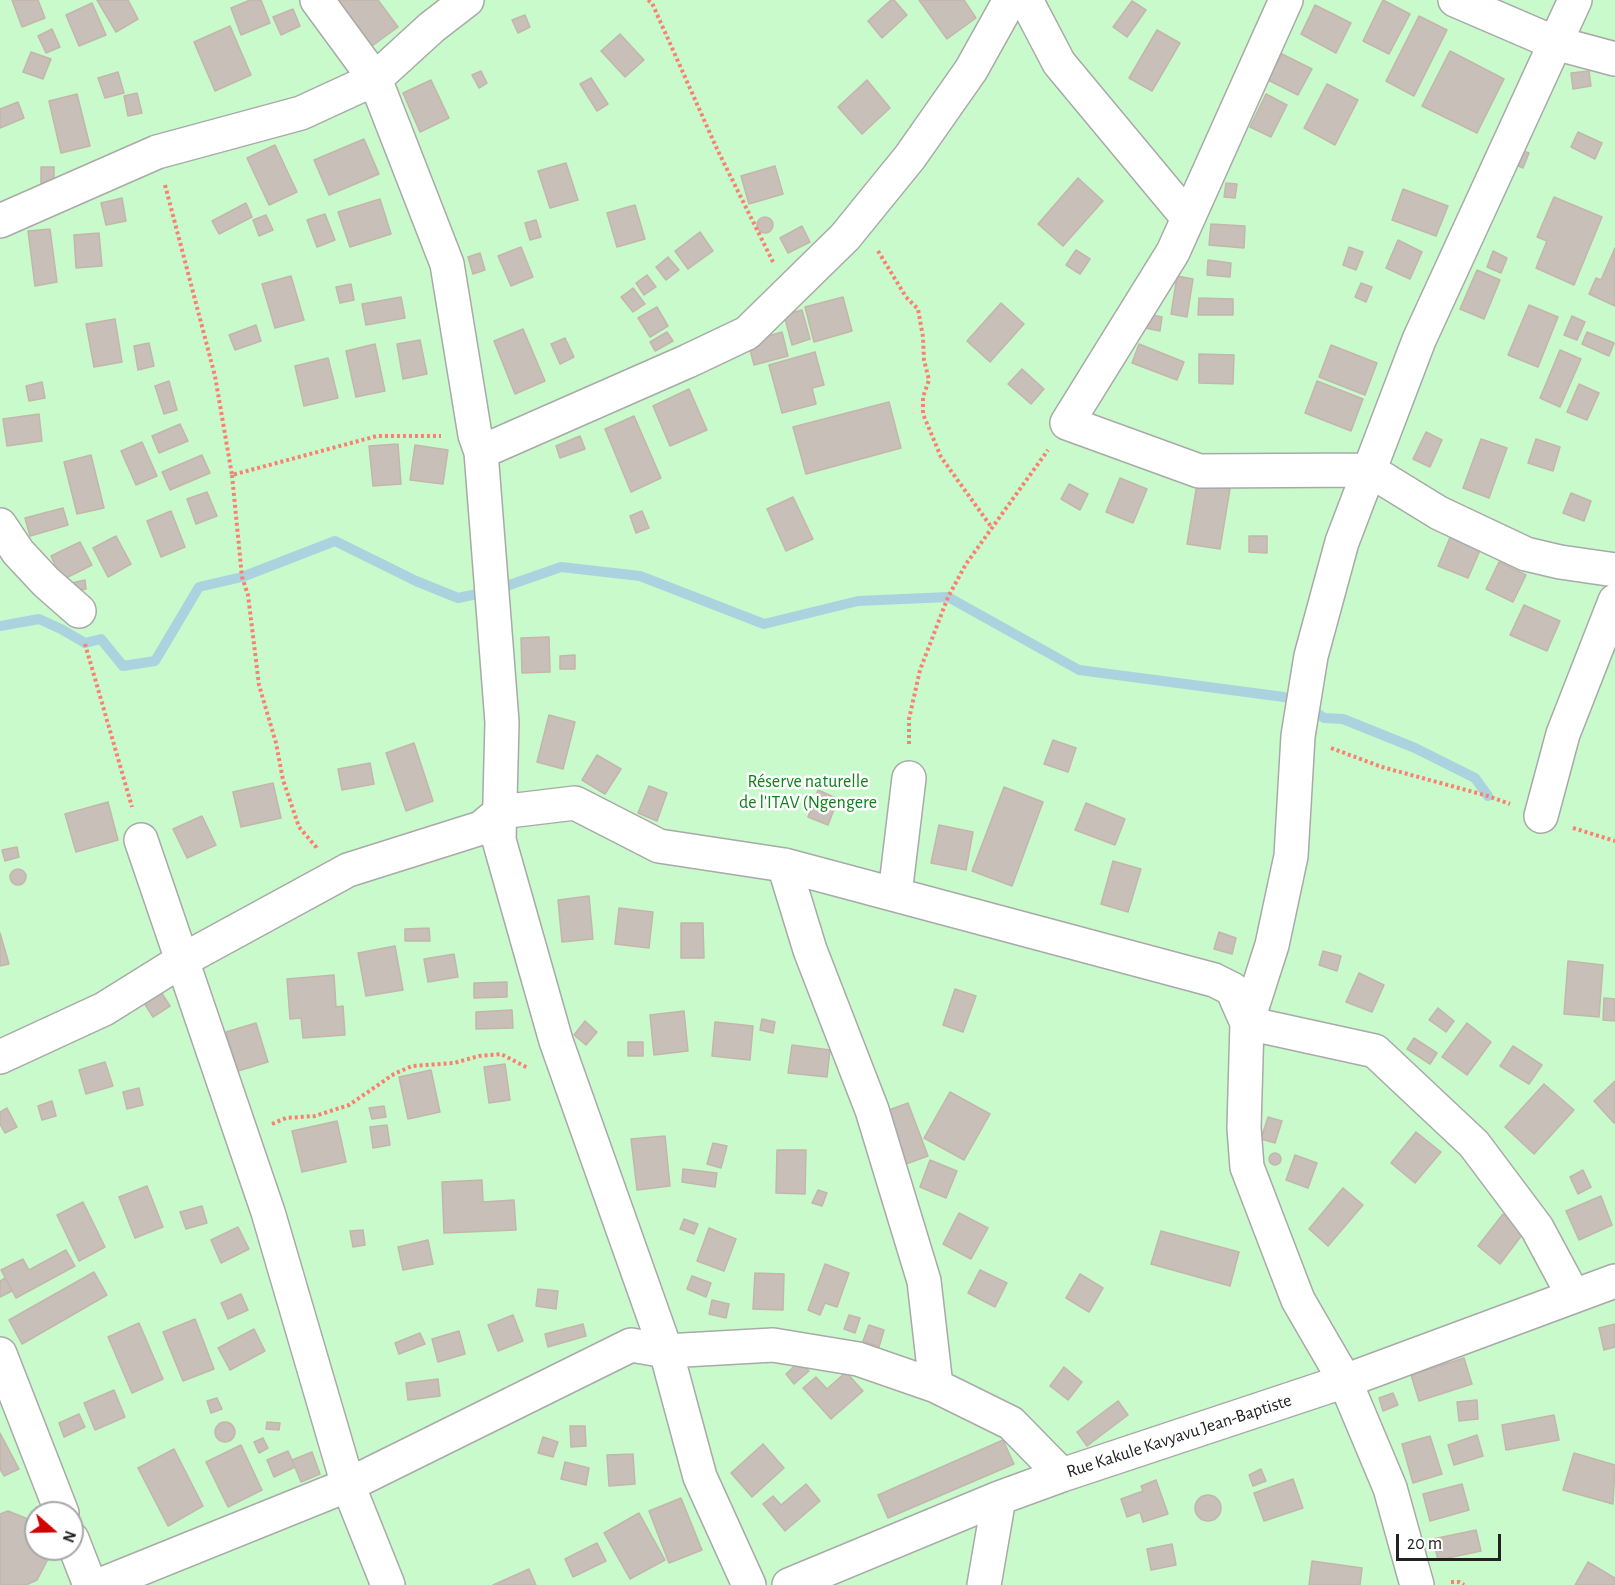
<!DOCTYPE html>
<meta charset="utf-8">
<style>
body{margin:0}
#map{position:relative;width:1615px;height:1585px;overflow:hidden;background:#f2efe9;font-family:"Alegreya Sans",sans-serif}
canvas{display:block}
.north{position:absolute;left:24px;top:1501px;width:60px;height:60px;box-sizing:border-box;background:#fff;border:2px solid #a7a7a7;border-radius:50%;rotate:110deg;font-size:16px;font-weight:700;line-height:24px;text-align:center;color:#222}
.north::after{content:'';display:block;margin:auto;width:21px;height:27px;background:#d40000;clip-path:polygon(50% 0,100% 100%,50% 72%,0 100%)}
.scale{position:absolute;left:1396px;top:1534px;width:105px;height:27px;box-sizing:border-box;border:3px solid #222;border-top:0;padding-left:8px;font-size:18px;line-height:21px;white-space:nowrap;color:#222;-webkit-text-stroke:4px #fff;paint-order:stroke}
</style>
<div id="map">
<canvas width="1615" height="1585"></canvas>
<div class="north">N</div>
<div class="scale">20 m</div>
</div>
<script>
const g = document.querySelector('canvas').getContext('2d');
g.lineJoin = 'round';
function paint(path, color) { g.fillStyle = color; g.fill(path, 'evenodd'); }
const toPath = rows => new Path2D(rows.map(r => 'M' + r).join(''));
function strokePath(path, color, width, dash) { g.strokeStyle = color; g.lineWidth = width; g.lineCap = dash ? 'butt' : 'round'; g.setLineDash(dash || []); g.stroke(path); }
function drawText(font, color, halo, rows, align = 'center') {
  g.font = font + ' "Alegreya Sans",sans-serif'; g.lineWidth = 5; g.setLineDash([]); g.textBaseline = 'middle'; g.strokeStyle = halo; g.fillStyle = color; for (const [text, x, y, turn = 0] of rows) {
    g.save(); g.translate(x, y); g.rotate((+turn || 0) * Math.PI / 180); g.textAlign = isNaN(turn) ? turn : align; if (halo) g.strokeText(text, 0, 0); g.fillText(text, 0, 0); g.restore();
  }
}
const park = toPath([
 [0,0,1615,0,1615,1585,0,1585],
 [36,1513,72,1513,72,1549,36,1549]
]);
const stream = toPath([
 [0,626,39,619,61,629,85,643,101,639,123,666,155,661,199,587,242,577,335,541,416,581,458,598,492,591,561,567,640,576,764,624,858,601,948,597,1079,670,1284,697,1303,703,1324,718,1343,719,1415,748,1475,778,1488,796]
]);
const building = toPath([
 [12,0,38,0,45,18,22,27,12,0],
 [97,0,128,0,138,19,116,32,97,0],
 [250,0,261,0,270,23,241,35,231,8,250,0],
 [337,0,378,0,398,27,372,46,337,0],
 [891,0,894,0,907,15,882,38,868,21,891,0],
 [919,0,964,0,976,18,947,39,919,0],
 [1383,0,1410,14,1389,54,1363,41,1383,0],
 [1132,1,1146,10,1127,37,1113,27,1132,1],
 [92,3,106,35,79,46,66,15,92,3],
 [1315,5,1351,23,1336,53,1301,34,1315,5],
 [293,9,300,26,281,35,273,17,293,9],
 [525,15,530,27,518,33,512,20,525,15],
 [1419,16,1447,30,1414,96,1386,81,1419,16],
 [230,26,251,75,215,91,194,42,230,26],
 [52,29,60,47,46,53,38,36,52,29],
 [1157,30,1180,43,1152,91,1129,78,1157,30],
 [620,34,644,60,625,77,601,51,620,34],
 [1450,51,1504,79,1477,133,1422,106,1450,51],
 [31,52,51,59,43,79,23,72,31,52],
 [1282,54,1312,69,1298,95,1268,80,1282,54],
 [481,71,487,83,479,88,472,75,481,71],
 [1589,71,1591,86,1573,89,1571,73,1589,71],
 [118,72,124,93,105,98,98,78,118,72],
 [591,78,608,104,597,111,580,84,591,78],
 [431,80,449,118,420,132,403,93,431,80],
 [867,80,890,108,862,134,838,107,867,80],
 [1327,84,1358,100,1335,145,1304,128,1327,84],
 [137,93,142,113,128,116,124,96,137,93],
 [77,94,90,146,61,153,49,101,77,94],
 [1266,94,1287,105,1271,137,1250,127,1266,94],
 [18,102,24,118,0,128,0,109,18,102],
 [1578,132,1602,143,1595,159,1571,147,1578,132],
 [364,139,379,174,329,195,314,160,364,139],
 [275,145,297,192,269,205,247,158,275,145],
 [1518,149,1529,153,1523,168,1512,163,1518,149],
 [566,163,578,200,550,208,538,171,566,163],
 [775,166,783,194,749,204,741,176,775,166],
 [41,167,54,167,54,184,41,184,41,167],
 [1078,178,1103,201,1063,246,1038,224,1078,178],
 [1226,183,1237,184,1235,198,1224,197,1226,183],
 [1403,189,1448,206,1436,236,1392,220,1403,189],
 [1554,197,1602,217,1574,285,1536,268,1547,241,1537,237,1554,197],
 [122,198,126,221,106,225,101,203,122,198],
 [380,199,391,234,350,247,338,212,380,199],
 [246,203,252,217,219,234,212,221,246,203],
 [635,205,645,239,617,247,607,213,635,205],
 [325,214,335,240,317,247,307,220,325,214],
 [266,215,273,230,259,236,253,220,266,215],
 '757 225a8 8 0 1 1 16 0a8 8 0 1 1-16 0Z',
 [536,220,541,237,530,240,525,223,536,220],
 [1211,224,1245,226,1244,248,1209,245,1211,224],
 [802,226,810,242,788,253,780,238,802,226],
 [50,229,57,282,35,286,28,231,50,229],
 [700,232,713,251,688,269,675,251,700,232],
 [99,233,102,266,76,268,74,235,99,233],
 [1398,240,1422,252,1410,279,1386,268,1398,240],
 [521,247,533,277,511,286,498,256,521,247],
 [1349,247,1363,252,1356,270,1343,265,1349,247],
 [1615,248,1615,306,1589,294,1596,278,1601,280,1615,248],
 [1076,250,1090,259,1080,274,1066,265,1076,250],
 [1493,251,1507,258,1501,273,1487,267,1493,251],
 [480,253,485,270,473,274,468,257,480,253],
 [668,257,679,270,666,280,656,267,668,257],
 [1208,260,1231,263,1230,277,1207,275,1208,260],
 [1477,270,1500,280,1484,319,1460,309,1477,270],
 [647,275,656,287,644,295,636,283,647,275],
 [291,276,304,320,275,328,262,284,291,276],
 [1177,276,1193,279,1187,317,1171,314,1177,276],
 [1361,283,1372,287,1366,302,1355,297,1361,283],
 [351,284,354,300,340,303,336,287,351,284],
 [633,288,645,304,633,312,621,297,633,288],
 [401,297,405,318,366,325,362,304,401,297],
 [843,297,852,331,814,342,805,307,843,297],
 [1199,298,1233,299,1233,315,1198,315,1199,298],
 [1001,303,1024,324,990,362,967,341,1001,303],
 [1529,305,1558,317,1538,367,1508,355,1529,305],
 [657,307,668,326,650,337,638,318,657,307],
 [802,310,810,339,792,345,784,315,802,310],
 [1147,314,1162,317,1160,331,1145,328,1147,314],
 [1572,316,1585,322,1577,340,1564,335,1572,316],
 [115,319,122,362,94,367,86,324,115,319],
 [256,325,261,341,235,350,229,335,256,325],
 [523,329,545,381,515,394,494,341,523,329],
 [667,332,673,341,655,351,650,342,667,332],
 [782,332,788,356,754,365,748,342,782,332],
 [1587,332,1614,343,1609,356,1582,344,1587,332],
 [565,338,574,357,560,364,551,344,565,338],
 [420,340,427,374,403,379,397,344,420,340],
 [149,343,154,366,138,370,134,346,149,343],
 [375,344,385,391,356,397,346,351,375,344],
 [1139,344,1184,362,1177,380,1132,363,1139,344],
 [1331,345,1377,363,1365,395,1319,377,1331,345],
 [1560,350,1581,359,1560,407,1540,398,1560,350],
 [815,352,824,385,812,388,816,404,782,413,769,365,815,352],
 [1199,354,1234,355,1233,384,1199,383,1199,354],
 [328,358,338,398,304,406,295,366,328,358],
 [1022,369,1044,389,1031,404,1008,384,1022,369],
 [169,381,177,410,164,414,155,386,169,381],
 [1317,381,1363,399,1351,431,1305,413,1317,381],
 [42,382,45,398,29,401,26,386,42,382],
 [1579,384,1599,393,1587,420,1567,412,1579,384],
 [689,389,707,430,670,446,653,406,689,389],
 [889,402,901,448,806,474,793,427,889,402],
 [39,414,42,441,7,446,3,419,39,414],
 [634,416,661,478,631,492,605,429,634,416],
 [180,424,188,441,159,453,152,436,180,424],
 [1426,432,1442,440,1430,467,1413,459,1426,432],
 [580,436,585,449,560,458,556,446,580,436],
 [1481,439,1507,448,1489,498,1463,488,1481,439],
 [1536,439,1560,447,1553,471,1528,463,1536,439],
 [142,442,157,476,136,485,121,451,142,442],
 [398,444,401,484,373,486,369,446,398,444],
 [415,445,448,450,443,484,410,480,415,445],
 [91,455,104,508,77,514,64,462,91,455],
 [202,455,210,473,170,490,162,472,202,455],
 [1120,478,1147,489,1133,523,1106,512,1120,478],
 [1069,484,1088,494,1080,510,1061,499,1069,484],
 [1197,484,1230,489,1220,549,1187,544,1197,484],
 [207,492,217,516,196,524,187,499,207,492],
 [1571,493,1591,501,1584,521,1563,513,1571,493],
 [793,497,813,539,786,551,767,509,793,497],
 [63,508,68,525,30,536,25,518,63,508],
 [171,511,185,547,161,557,147,521,171,511],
 [642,511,649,528,636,533,630,516,642,511],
 [1454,528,1484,541,1468,578,1438,566,1454,528],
 [116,536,131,564,108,577,93,548,116,536],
 [1249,536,1267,536,1267,553,1249,552,1249,536],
 [80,542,92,565,62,580,51,556,80,542],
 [1499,562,1526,575,1513,602,1486,589,1499,562],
 [85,580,86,589,73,592,71,583,85,580],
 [1524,605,1560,621,1547,651,1510,635,1524,605],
 [549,637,550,672,522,673,521,638,549,637],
 [575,655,575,669,560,669,560,656,575,655],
 [549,715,575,722,563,769,537,762,549,715],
 [1053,740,1076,748,1068,772,1044,764,1053,740],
 [414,743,433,801,406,811,386,753,414,743],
 [597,755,621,769,605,794,582,780,597,755],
 [370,763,374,784,342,790,338,769,370,763],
 [273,783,281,818,241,827,233,792,273,783],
 [649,786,667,793,657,821,638,813,649,786],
 [1004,787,1043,802,1012,886,972,871,1004,787],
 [818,790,838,799,828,825,808,817,818,790],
 [108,802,118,840,76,852,65,814,108,802],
 [1086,803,1125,819,1115,845,1075,830,1086,803],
 [202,816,216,845,187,858,173,829,202,816],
 [939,825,973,832,966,870,931,863,939,825],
 [17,847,19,857,5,861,2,850,17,847],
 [1113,861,1141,869,1128,912,1101,904,1113,861],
 '10 877a8 8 0 1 1 16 0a8 8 0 1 1-16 0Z',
 [589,896,593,939,562,942,558,900,589,896],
 [619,908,653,912,649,948,615,944,619,908],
 [681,923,703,923,704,958,681,958,681,923],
 [429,928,430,941,405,941,405,929,429,928],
 [1219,932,1236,938,1232,954,1214,949,1219,932],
 [0,933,9,964,0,966,0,933],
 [395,946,403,990,366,996,358,953,395,946],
 [1323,951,1341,956,1337,971,1319,965,1323,951],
 [454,954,458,977,428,982,424,959,454,954],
 [1568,961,1603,965,1599,1017,1564,1014,1568,961],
 [1359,973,1384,985,1372,1012,1346,1002,1359,973],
 [334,975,336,1007,343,1006,345,1035,303,1038,301,1018,290,1019,287,979,334,975],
 [507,982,507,997,474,998,474,983,507,982],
 [955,989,976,996,963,1032,943,1025,955,989],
 [161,992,170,1006,153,1017,144,1003,161,992],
 [1604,998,1615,999,1615,1021,1603,1020,1604,998],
 [1438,1008,1454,1021,1446,1032,1429,1020,1438,1008],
 [512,1010,513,1028,476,1029,476,1012,512,1010],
 [684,1011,688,1051,654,1055,650,1015,684,1011],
 [762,1019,775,1022,773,1033,760,1030,762,1019],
 [585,1021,597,1032,586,1045,574,1035,585,1021],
 [715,1022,753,1026,750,1060,712,1056,715,1022],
 [256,1023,268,1062,238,1071,226,1032,256,1023],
 [1467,1023,1491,1042,1467,1075,1442,1057,1467,1023],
 [1414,1038,1437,1053,1430,1064,1407,1049,1414,1038],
 [628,1042,643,1042,643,1056,628,1056,628,1042],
 [792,1045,830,1050,827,1077,788,1073,792,1045],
 [1513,1046,1542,1065,1529,1084,1500,1066,1513,1046],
 [105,1062,113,1086,86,1094,79,1070,105,1062],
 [505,1064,510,1100,489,1103,484,1067,505,1064],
 [431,1070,440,1112,408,1119,399,1077,431,1070],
 [1615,1081,1615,1122,1614,1123,1594,1101,1615,1081],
 [1544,1084,1574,1110,1534,1154,1505,1127,1544,1084],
 [139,1088,143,1105,127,1109,123,1092,139,1088],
 [950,1092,990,1114,964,1160,924,1138,950,1092],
 [52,1101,56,1116,42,1120,38,1106,52,1101],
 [908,1103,928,1156,906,1164,886,1111,908,1103],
 [384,1106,386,1117,372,1119,369,1108,384,1106],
 [7,1108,17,1127,5,1133,0,1124,0,1112,7,1108],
 [1268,1117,1282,1121,1275,1143,1261,1139,1268,1117],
 [337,1121,346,1162,302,1172,292,1131,337,1121],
 [387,1125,390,1145,373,1148,370,1127,387,1125],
 [1416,1132,1441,1152,1415,1183,1391,1163,1416,1132],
 [665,1136,670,1186,637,1190,631,1139,665,1136],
 [713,1143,727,1146,721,1168,707,1164,713,1143],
 [777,1150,806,1150,805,1194,776,1193,777,1150],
 '1269 1159a6 6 0 1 1 12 0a6 6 0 1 1-12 0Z',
 [1295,1155,1317,1163,1308,1188,1286,1180,1295,1155],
 [930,1160,957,1171,946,1198,920,1187,930,1160],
 [683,1169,717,1173,715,1187,682,1182,683,1169],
 [1583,1170,1591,1187,1578,1194,1570,1177,1583,1170],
 [482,1180,483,1202,514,1200,516,1230,444,1233,442,1182,482,1180],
 [147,1186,163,1227,135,1238,119,1197,147,1186],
 [1343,1188,1363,1205,1328,1246,1309,1229,1343,1188],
 [818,1190,827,1193,822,1206,812,1203,818,1190],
 [1601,1196,1612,1225,1579,1240,1566,1211,1601,1196],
 [83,1202,105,1247,79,1261,57,1215,83,1202],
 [202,1206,207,1223,186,1229,180,1212,202,1206],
 [959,1213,988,1228,971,1259,943,1244,959,1213],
 [1503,1214,1525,1231,1500,1264,1478,1246,1503,1214],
 [684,1219,698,1224,694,1234,680,1229,684,1219],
 [238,1227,249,1249,221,1263,211,1240,238,1227],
 [709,1228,736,1239,724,1271,697,1261,709,1228],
 [363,1230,365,1245,353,1247,350,1231,363,1230],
 [1161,1231,1239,1252,1230,1286,1151,1264,1161,1231],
 [428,1240,433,1264,403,1270,398,1247,428,1240],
 [66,1250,75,1266,16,1298,1,1270,23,1259,29,1270,66,1250],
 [825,1264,849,1273,837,1307,825,1303,820,1315,808,1310,825,1264],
 [980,1270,1007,1283,995,1307,968,1293,980,1270],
 [94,1272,107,1295,22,1344,9,1320,94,1272],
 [755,1273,784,1274,783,1310,753,1309,755,1273],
 [1080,1274,1103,1288,1089,1312,1066,1298,1080,1274],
 [692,1276,711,1283,706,1297,687,1289,692,1276],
 [5,1278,12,1291,0,1297,0,1281,5,1278],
 [538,1289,558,1291,556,1309,536,1306,538,1289],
 [241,1294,248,1310,228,1319,221,1303,241,1294],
 [712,1300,729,1304,726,1318,709,1314,712,1300],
 [513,1315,523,1341,498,1351,488,1325,513,1315],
 [849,1315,860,1318,855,1333,844,1329,849,1315],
 [195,1319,214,1369,183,1381,163,1332,195,1319],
 [139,1323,163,1379,132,1393,108,1337,139,1323],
 [583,1324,586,1336,548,1347,545,1334,583,1324],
 [1615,1324,1615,1347,1604,1350,1599,1328,1615,1324],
 [869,1325,884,1330,879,1347,863,1341,869,1325],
 [254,1329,265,1351,230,1370,218,1348,254,1329],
 [459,1331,465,1354,438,1362,432,1339,459,1331],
 [420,1333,425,1344,399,1354,395,1343,420,1333],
 [1464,1358,1472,1384,1419,1401,1411,1375,1464,1358],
 [800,1361,809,1371,794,1384,786,1374,800,1361],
 [1064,1367,1082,1382,1068,1400,1050,1386,1064,1367],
 [846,1372,863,1391,831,1419,803,1388,816,1377,827,1389,846,1372],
 [438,1379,440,1396,408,1400,406,1383,438,1379],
 [114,1390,125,1417,95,1430,84,1403,114,1390],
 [1393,1393,1398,1405,1383,1411,1379,1398,1393,1393],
 [217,1398,222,1409,211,1413,207,1401,217,1398],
 [1477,1400,1478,1419,1459,1421,1457,1402,1477,1400],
 [1118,1401,1128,1415,1087,1446,1077,1432,1118,1401],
 [79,1414,85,1427,64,1437,59,1423,79,1414],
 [1554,1415,1559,1440,1506,1450,1502,1425,1554,1415],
 [267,1422,280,1423,279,1430,266,1429,267,1422],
 '215 1432a10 10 0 1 1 20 0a10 10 0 1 1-20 0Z',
 [570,1426,585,1426,586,1446,571,1447,570,1426],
 [0,1433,19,1469,4,1476,0,1469,0,1433],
 [1477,1435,1483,1456,1454,1465,1448,1445,1477,1435],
 [1430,1436,1442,1474,1413,1483,1402,1444,1430,1436],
 [543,1437,558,1442,553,1457,538,1453,543,1437],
 [263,1438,268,1448,259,1453,254,1442,263,1438],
 [1003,1440,1014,1464,888,1518,878,1495,1003,1440],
 [763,1444,784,1468,752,1497,731,1473,763,1444],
 [241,1445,262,1490,228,1507,206,1462,241,1445],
 [174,1449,203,1506,168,1526,138,1468,174,1449],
 [288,1451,295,1467,274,1477,267,1460,288,1451],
 [312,1452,320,1474,301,1482,292,1460,312,1452],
 [1574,1453,1615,1465,1613,1504,1563,1490,1574,1453],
 [633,1454,635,1484,609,1486,607,1455,633,1454],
 [565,1462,589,1468,586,1485,561,1479,565,1462],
 [1261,1469,1266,1481,1253,1486,1249,1475,1261,1469],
 [1293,1479,1303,1508,1264,1521,1254,1493,1293,1479],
 [1156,1480,1168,1514,1143,1522,1140,1512,1127,1517,1121,1499,1143,1491,1141,1486,1156,1480],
 [806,1484,820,1501,785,1531,763,1504,773,1496,781,1505,806,1484],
 [1462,1484,1469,1510,1430,1521,1423,1494,1462,1484],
 '1195 1508a13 13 0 1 1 26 0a13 13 0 1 1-26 0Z',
 [681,1498,702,1550,669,1563,649,1511,681,1498],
 [8,1511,28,1519,36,1536,36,1549,42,1549,47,1561,37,1580,26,1585,0,1585,0,1514,8,1511],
 [639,1513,665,1560,630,1579,604,1533,639,1513],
 [1476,1530,1481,1551,1438,1560,1433,1539,1476,1530],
 [597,1543,606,1561,573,1577,565,1559,597,1543],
 [1172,1544,1176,1565,1151,1570,1147,1549,1172,1544],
 [1312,1561,1362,1568,1360,1585,1309,1585,1312,1561],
 [1588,1562,1615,1578,1615,1585,1575,1585,1588,1562],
 [529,1569,536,1585,493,1585,529,1569]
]);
const path = toPath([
 [648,0,652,3,717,149,773,262],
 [165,185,215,376,232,475,377,436,441,436],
 [878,251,906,297,918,309,923,337,924,360,929,380,923,397,923,414,941,457,992,528],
 [232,475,242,577,248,595,259,685,276,743,283,780,299,827,316,847,317,849],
 [85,644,132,807],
 [909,744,909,719,920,670,948,597,966,564,1048,450],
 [1331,748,1382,767,1488,796,1510,804],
 [1573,828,1615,841],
 [272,1124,286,1118,315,1116,349,1105,394,1074,412,1066,454,1063,479,1056,501,1054,528,1068],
 [1451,1582,1459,1582,1464,1585]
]);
const minor = toPath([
 [317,0,375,79,447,264,475,435,481,452,502,722,499,840,556,1041,666,1351,700,1477,749,1585],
 [1026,0,1059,63,1188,218],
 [1286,0,1173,252,1067,423,1199,471,1369,470,1439,513,1526,554,1560,562,1615,570],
 [1455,0,1555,43,1615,59],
 [0,221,157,152,301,113,375,79,432,27,467,0],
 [481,452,688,361,747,333,845,237,910,157,971,70,1010,0],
 [0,525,18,552,46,582,79,611],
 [1541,816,1563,734,1615,601],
 [141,840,268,1212,348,1485,388,1585],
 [784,865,810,950,872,1110,924,1281,936,1386],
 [895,894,909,778],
 [0,1057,104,1009,181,961,348,870,481,828,500,812,575,803,659,846,784,865,1214,980,1232,989,1247,1023,1375,1051,1474,1144,1537,1228,1573,1295],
 [0,1354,62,1513],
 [72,1539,90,1585],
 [100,1585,348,1485,631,1345,666,1351,773,1345,858,1359,936,1386,1011,1423,1062,1475],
 [789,1585,999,1498,1062,1475,1345,1381,1615,1281],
 [984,1585,999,1498],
 [1417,1585,1390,1488,1345,1381,1298,1300,1247,1167,1244,1128,1247,1023,1272,945,1291,856,1298,736,1311,656,1342,542,1419,340,1575,0]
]);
const parkNames = [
 ["Réserve naturelle",808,782],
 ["de l'ITAV (Ngengere",808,803]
];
const streetNames = [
 ["Rue Kakule Kavyavu Jean-Baptiste",1179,1436,-18]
];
paint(park, '#c8facc');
strokePath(stream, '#aad3df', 10);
paint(building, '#c7bfb8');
strokePath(building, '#c4b6ab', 1.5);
strokePath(minor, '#a9a9a9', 36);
strokePath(path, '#fa8072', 4, [3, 3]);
strokePath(minor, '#fff', 33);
drawText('18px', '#0c8416', '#fff', parkNames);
drawText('18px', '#222', '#fff', streetNames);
</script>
